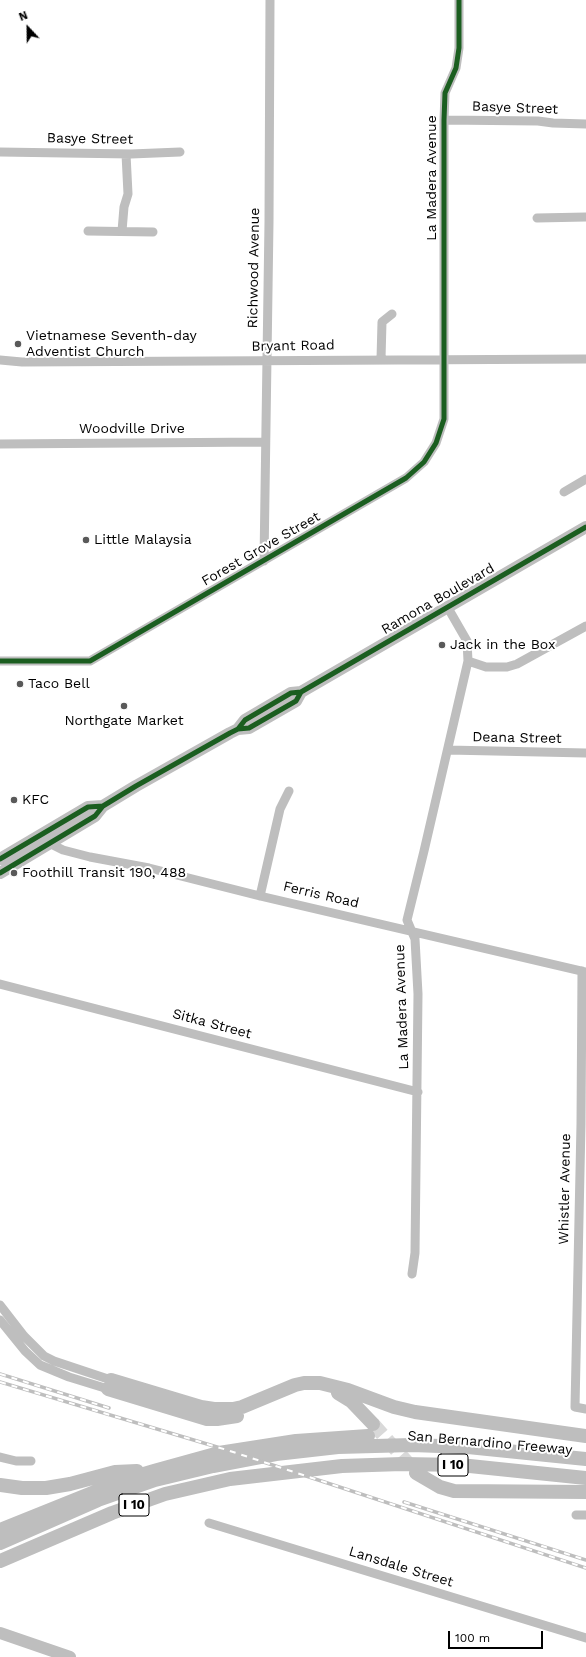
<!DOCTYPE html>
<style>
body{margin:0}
#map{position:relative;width:586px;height:1657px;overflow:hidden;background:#fff;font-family:"Work Sans",sans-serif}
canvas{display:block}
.north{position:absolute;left:8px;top:8px;width:40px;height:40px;-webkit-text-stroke:3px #fff;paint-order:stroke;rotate:338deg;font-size:11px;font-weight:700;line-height:16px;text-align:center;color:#000}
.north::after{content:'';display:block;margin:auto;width:14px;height:18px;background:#000;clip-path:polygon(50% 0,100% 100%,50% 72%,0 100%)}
.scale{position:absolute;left:448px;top:1631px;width:95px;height:18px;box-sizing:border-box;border:2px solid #000;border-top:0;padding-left:5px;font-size:12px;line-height:14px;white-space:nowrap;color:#000;-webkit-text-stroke:3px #fff;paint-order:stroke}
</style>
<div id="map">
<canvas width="586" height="1657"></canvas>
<div class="north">N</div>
<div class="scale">100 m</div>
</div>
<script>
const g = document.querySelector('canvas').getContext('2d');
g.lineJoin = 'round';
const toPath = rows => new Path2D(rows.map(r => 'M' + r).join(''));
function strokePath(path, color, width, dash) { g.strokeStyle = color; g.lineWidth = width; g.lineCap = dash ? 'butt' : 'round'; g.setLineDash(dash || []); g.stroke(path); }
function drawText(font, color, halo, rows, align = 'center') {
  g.font = font + ' "Work Sans",sans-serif'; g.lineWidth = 4; g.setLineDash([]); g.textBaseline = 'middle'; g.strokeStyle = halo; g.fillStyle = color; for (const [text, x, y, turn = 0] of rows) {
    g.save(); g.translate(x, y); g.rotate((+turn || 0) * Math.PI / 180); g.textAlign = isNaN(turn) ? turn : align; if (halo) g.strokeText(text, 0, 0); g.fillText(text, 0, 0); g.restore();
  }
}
const highwayTunnel = toPath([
 [373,1424,415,1471]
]);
const minor = toPath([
 [444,120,538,121,553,123,586,124],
 [0,152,131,154,180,152],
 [537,218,586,217],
 [88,231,153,232],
 [122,231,124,207,128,194,126,154],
 [381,359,382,322,392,314],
 [0,360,22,362,586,359],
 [0,444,265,442],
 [564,492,586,479],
 [264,561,269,222,270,0],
 [0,661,90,661,406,478,424,462,436,443,444,419,444,120,445,93,456,68,459,48,459,0],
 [468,661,486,667,507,667,517,664,586,626],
 [448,750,586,753],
 [51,844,63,850,90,857,149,868,260,896,586,972],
 [260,896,280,809,289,791],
 [582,971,581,1124,575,1407,586,1409],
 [0,984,418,1092],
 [412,1274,415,1253,418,994,415,939,407,920,424,851,468,661,467,641,448,608],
 [0,1305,24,1336,44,1356,54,1361,111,1380],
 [0,1320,25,1351,40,1365,69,1377,108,1389],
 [0,1457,16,1461,31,1461],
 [576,1515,586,1515],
 [209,1523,586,1638]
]);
const major = toPath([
 [238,729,245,720,291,693,301,692,586,527],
 [0,859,88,807,103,806],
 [0,873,95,816,103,806,136,786,230,733,238,729,249,728,296,701,301,692],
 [0,1633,70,1657]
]);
const highway = toPath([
 [111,1380,201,1407,214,1409,233,1409,242,1407,295,1385,304,1383,320,1383,348,1390,394,1407,415,1412,586,1436],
 [108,1389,207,1419,217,1419,237,1416],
 [338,1393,351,1401,373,1424],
 [416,1473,440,1487,454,1491,586,1492],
 [0,1485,22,1488,46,1488,70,1484,115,1472,137,1471],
 [0,1530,127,1479,154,1471,219,1453,296,1441,368,1436],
 [0,1543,98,1500,155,1480,213,1466,276,1454,338,1447,412,1445,468,1447,586,1459],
 [0,1561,112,1513,165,1494,230,1479,342,1466,402,1464,460,1465,586,1478]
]);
const rail = toPath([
 [0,1374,109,1408],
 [0,1382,227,1450,586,1568],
 [404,1502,586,1560]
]);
const cycleway = toPath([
 [0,661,90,661,406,478,424,462,436,443,444,419,444,120,445,93,456,68,459,48,459,0],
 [238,729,245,720,291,693,301,692,586,527],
 [0,859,88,807,103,806],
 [0,873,95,816,103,806,136,786,230,733,238,729,249,728,296,701,301,692]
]);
const markers = [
 [18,344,4,"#595959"],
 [86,540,4,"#595959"],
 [442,645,4,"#595959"],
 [20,684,4,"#595959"],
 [124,706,4,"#595959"],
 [14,800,4,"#595959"],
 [14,873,4,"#595959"]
];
const shields = [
 [453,1465,30],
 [134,1505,30]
];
const shieldNames = [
 ["I 10",453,1465],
 ["I 10",134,1505]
];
const streetNames = [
 ["Basye Street",515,108,2],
 ["Basye Street",90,139,1],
 ["La Madera Avenue",432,178,-90],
 ["Richwood Avenue",254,268,-89],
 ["Bryant Road",293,346,-1],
 ["Woodville Drive",132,429],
 ["Forest Grove Street",261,549,-30],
 ["Ramona Boulevard",438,599,-30],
 ["Deana Street",517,738,1],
 ["Ferris Road",321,895,13],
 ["La Madera Avenue",402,1007,-92],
 ["Sitka Street",212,1024,15],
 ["Whistler Avenue",565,1189,-89],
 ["San Bernardino Freeway",490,1443,5],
 ["Lansdale Street",401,1567,17]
];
const poiNames = [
 ["Vietnamese Seventh-day",26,336],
 ["Adventist Church",26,352],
 ["Little Malaysia",94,540],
 ["Jack in the Box",450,645],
 ["Taco Bell",28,684],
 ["Northgate Market",124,721,"center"],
 ["KFC",22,800],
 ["Foothill Transit 190, 488",22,873]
];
strokePath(highwayTunnel, '#d9d9d9', 14, [14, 7]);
strokePath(minor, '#bebebe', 9);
strokePath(major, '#bebebe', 12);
strokePath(highway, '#bebebe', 14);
strokePath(rail, '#bebebe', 3.5);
strokePath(rail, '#fff', 2, [6]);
strokePath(cycleway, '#1b5e20', 5);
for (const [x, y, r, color] of markers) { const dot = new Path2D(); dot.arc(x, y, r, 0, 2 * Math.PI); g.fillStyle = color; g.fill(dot); strokePath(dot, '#fff', 1.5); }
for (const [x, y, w] of shields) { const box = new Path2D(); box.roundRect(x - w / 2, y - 11, w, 22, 3); g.fillStyle = '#fff'; g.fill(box); strokePath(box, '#000', 1); }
drawText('bold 13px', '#000', null, shieldNames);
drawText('14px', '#000', '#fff', streetNames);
drawText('14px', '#000', '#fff', poiNames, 'left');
</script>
